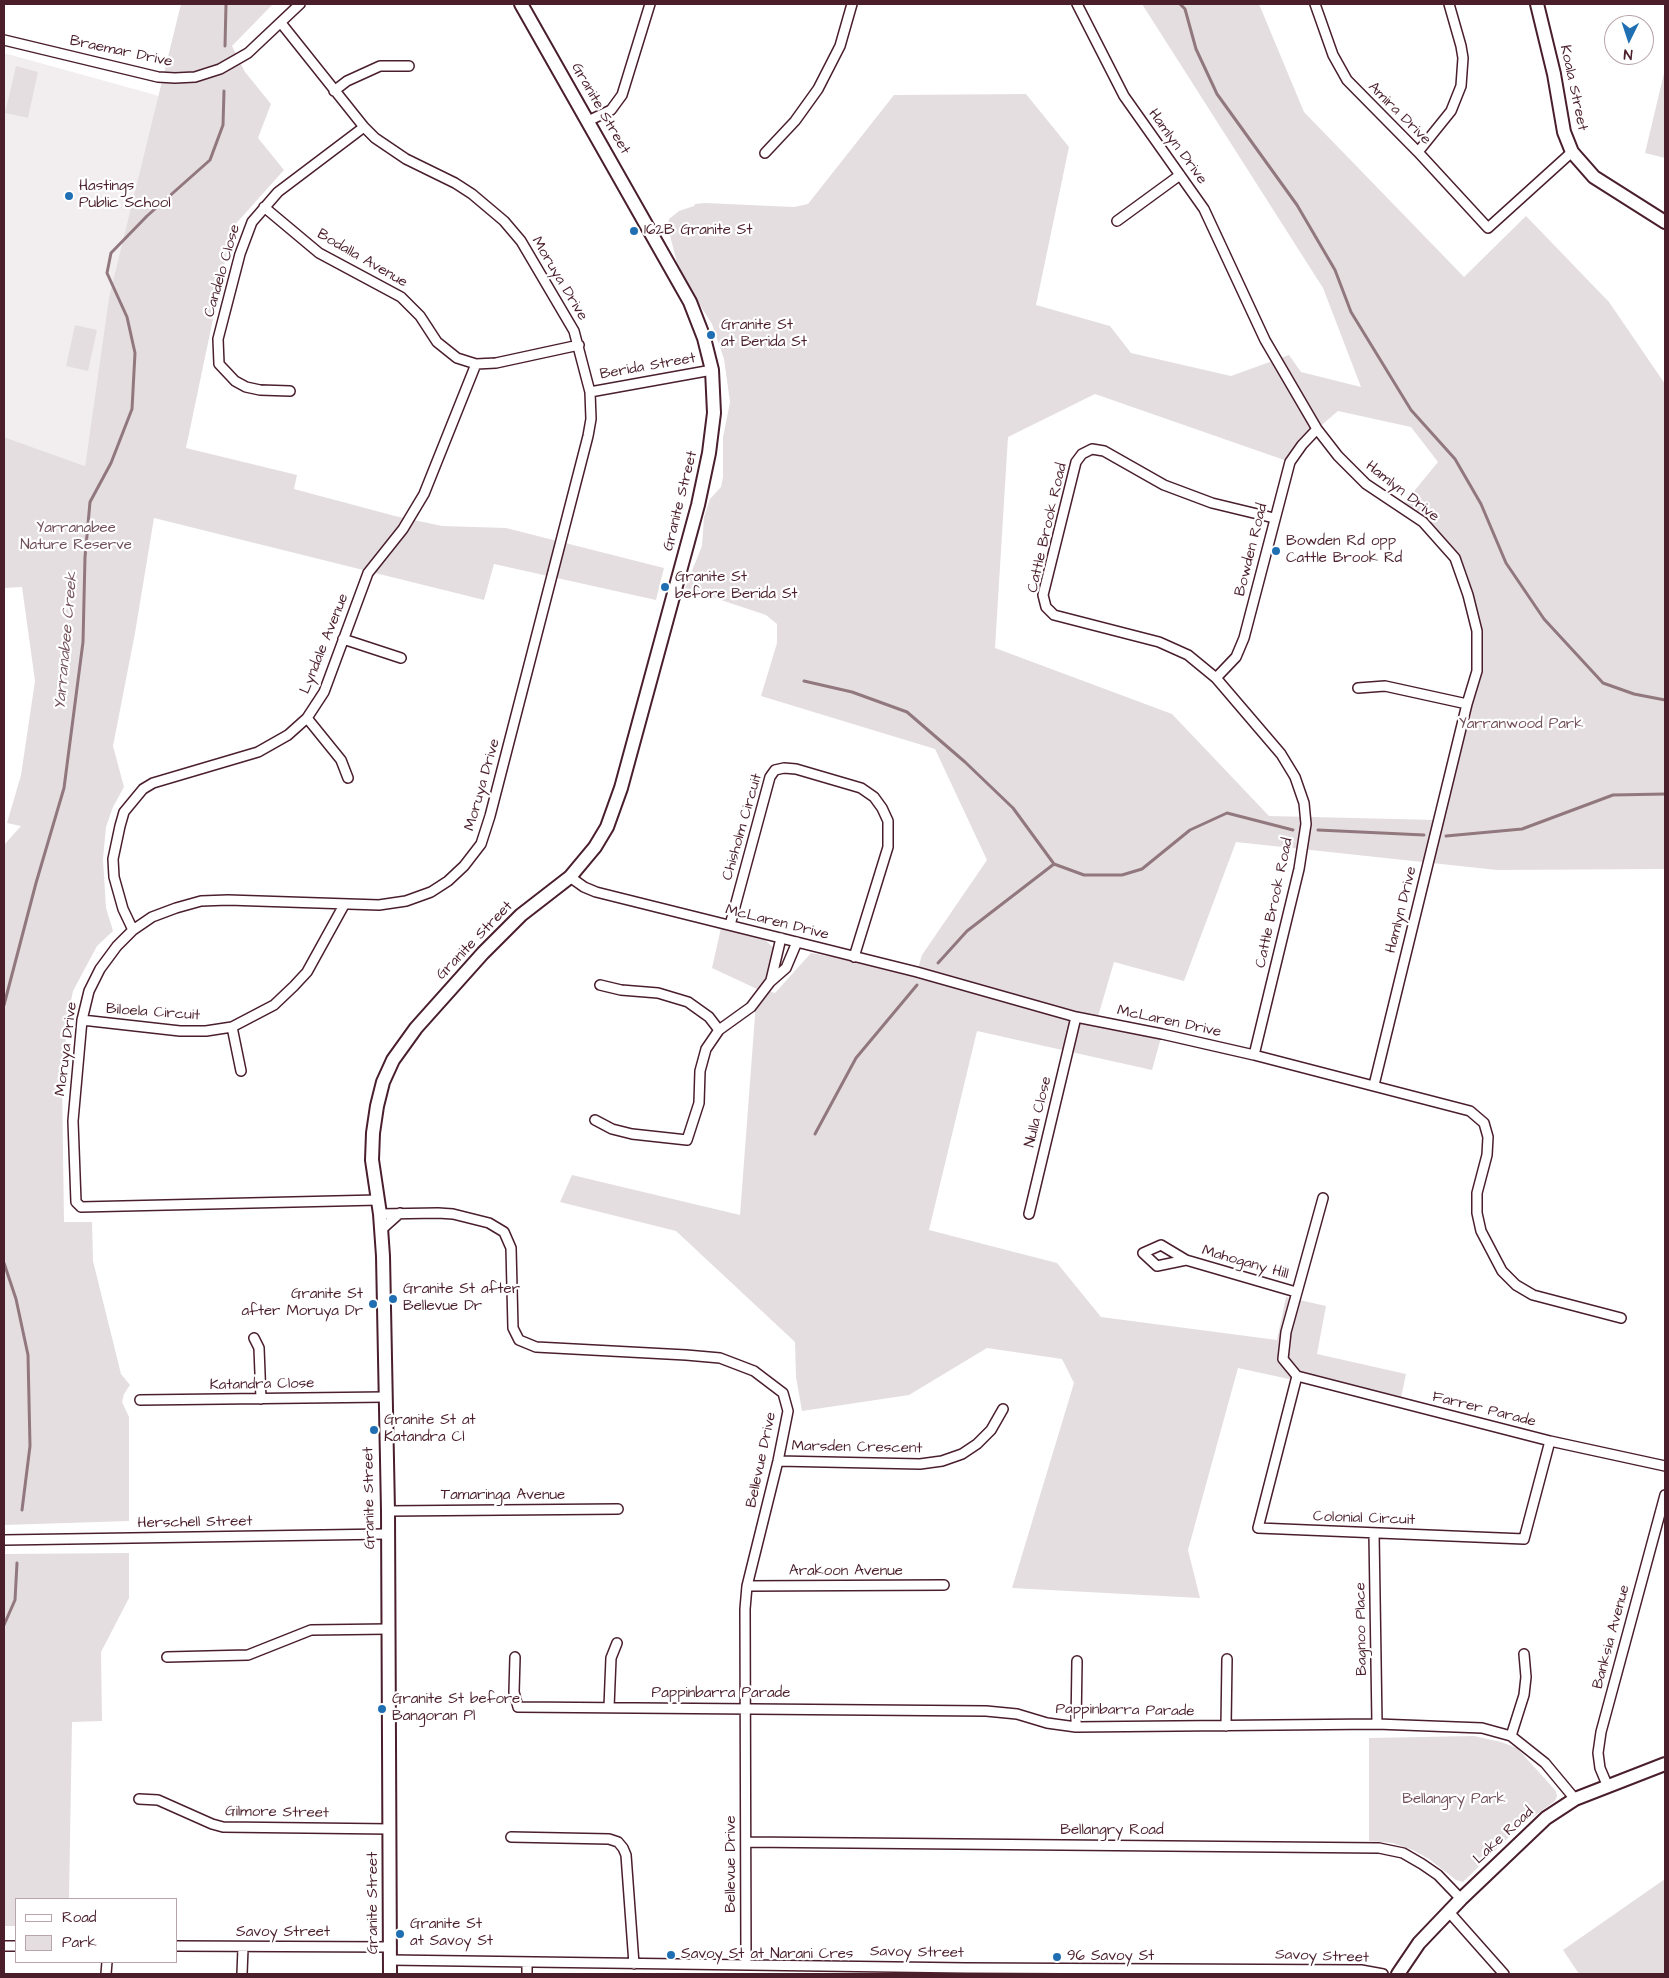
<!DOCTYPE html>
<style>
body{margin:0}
#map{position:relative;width:1669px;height:1978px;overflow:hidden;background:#fff;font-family:"Architects Daughter",sans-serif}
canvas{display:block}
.frame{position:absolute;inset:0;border:5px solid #4a1f2b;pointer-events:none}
.legend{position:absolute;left:15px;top:1898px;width:162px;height:65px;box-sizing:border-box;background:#fff;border:1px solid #b7a5aa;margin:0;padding:6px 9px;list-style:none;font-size:15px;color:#4a1f2b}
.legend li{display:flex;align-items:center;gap:10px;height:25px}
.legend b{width:25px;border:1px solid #b7a5aa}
.north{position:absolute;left:1604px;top:15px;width:50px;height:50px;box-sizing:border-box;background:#fff;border:1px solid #b7a5aa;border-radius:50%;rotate:184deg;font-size:14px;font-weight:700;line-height:20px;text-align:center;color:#4a1f2b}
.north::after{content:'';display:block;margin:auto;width:18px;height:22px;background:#1f6fb2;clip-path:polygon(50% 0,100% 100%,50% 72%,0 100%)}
</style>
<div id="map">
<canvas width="1669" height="1978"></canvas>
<div class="frame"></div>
<ul class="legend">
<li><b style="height:6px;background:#fff"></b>Road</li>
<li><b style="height:14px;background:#e5dee0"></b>Park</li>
</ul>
<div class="north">N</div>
</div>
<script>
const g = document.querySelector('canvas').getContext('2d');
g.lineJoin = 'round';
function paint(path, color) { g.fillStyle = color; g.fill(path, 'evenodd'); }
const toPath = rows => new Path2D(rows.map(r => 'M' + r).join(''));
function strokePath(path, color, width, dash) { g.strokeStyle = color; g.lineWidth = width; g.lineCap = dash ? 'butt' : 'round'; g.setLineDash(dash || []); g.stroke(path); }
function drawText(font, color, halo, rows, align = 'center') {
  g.font = font + ' "Architects Daughter",sans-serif'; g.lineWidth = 4.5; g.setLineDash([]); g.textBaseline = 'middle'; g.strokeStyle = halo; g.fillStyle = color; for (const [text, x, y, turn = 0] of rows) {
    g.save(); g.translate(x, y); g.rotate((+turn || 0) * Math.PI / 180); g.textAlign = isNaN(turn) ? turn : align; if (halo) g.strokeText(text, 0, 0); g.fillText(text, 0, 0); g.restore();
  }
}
const built = toPath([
 [4,53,159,96,109,297,85,466,4,437]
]);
const green = toPath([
 [181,4,273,4,232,46,245,72,271,104,258,138,284,170,232,228,186,448,297,475,294,489,395,516,442,526,506,528,664,568,656,600,494,564,484,600,154,518,135,633,113,746,124,787,113,807,106,827,103,859,106,908,113,931,97,946,73,991,68,1015,62,1079,64,1222,92,1222,93,1261,121,1374,130,1385,124,1394,122,1402,129,1417,129,1521,4,1525,4,845,21,826,7,823,21,775,35,681,22,587,4,588,4,437,85,466,109,297],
 [1142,4,1259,4,1304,112,1464,277,1526,216,1609,302,1665,384,1665,869,1497,870,1236,842,1184,981,1114,962,1097,1020,1162,1034,1152,1070,977,1031,929,1230,1057,1263,1101,1317,1277,1340,1286,1297,1326,1306,1317,1354,1406,1374,1400,1403,1238,1368,1188,1550,1200,1598,1012,1588,1074,1383,1062,1359,987,1348,909,1395,802,1411,796,1377,795,1342,676,1231,560,1202,572,1175,740,1215,757,989,712,968,721,928,765,940,774,948,775,952,763,984,758,988,775,993,811,953,917,972,922,955,987,860,935,749,761,696,777,643,777,624,766,615,685,588,702,546,704,517,710,499,721,487,723,477,723,437,730,402,724,359,712,324,680,274,668,228,669,219,679,211,694,206,695,204,705,203,794,207,808,204,894,95,1026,94,1069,147,1036,305,1110,326,1131,353,1231,376,1289,355,1301,372,1361,387,1323,288],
 [1095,394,1290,462,1317,429,1338,411,1411,427,1438,462,1401,507,1423,522,1455,558,1477,631,1477,671,1438,820,1269,816,1172,714,995,648,1008,437],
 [16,66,38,72,28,118,5,113],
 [1665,69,1665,158,1645,153],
 [75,325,97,330,88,371,66,366],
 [129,1553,129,1598,101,1652,102,1721,72,1722,69,1899,16,1899,16,1926,4,1926,4,1554],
 [1474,1736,1501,1742,1517,1748,1556,1791,1557,1796,1555,1801,1518,1828,1463,1882,1456,1880,1429,1859,1413,1850,1393,1843,1369,1841,1369,1738],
 [1665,1879,1665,1974,1579,1974,1563,1950]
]);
const stream = toPath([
 [1180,4,1185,9,1196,49,1217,94,1297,205,1335,270,1351,312,1411,410,1455,459,1481,504,1506,563,1544,619,1603,683,1634,694,1665,700],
 [225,46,226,4],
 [804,681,852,692,907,712,965,762,1013,808,1054,864],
 [1318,830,1424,835],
 [1446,836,1522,829,1613,795,1665,794],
 [938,963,967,931,1054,864,1084,875,1122,875,1142,869,1190,830,1227,813,1293,830],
 [4,1005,36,883,64,788,83,642,85,557,90,502,111,463,132,409,135,353,127,317,107,273,111,253,147,216,210,160,223,125,224,91],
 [815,1134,856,1058,917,985],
 [4,1263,16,1299,28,1355,30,1446,22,1510],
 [4,1625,15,1600,17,1563]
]);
const street = toPath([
 [1077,4,1124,96,1204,209,1265,340,1317,429,1338,456,1366,484,1423,522,1455,558,1468,595,1477,631,1477,671,1467,704,1374,1085],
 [1315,4,1333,55,1347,80,1418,152,1488,228,1572,152],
 [281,23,364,127,375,138,406,159,455,183,472,194,504,221,521,241,574,331,590,392,591,419,588,436,490,816,481,844,464,866,448,881,431,892,406,901,379,905,228,900,201,901,176,908,152,917,133,930,117,946,100,969,89,991,82,1020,73,1121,76,1202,81,1207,378,1200],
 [4,40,158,77,175,78,195,77,220,69,248,53,300,4],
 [334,91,347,81,380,66,409,66],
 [588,121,611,110,622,95,650,4],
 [1418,152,1451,111,1461,86,1463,58,1461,46,1449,4],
 [765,153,795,121,818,89,840,46,852,4],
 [264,207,319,253,401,297,420,316,437,342,457,358,476,364,496,363,579,345],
 [1117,221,1180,175],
 [290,391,260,390,246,387,235,381,219,364,218,339,240,254,252,222,278,192,364,127],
 [590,392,712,370],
 [343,639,401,658],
 [1216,678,1236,657,1244,638,1290,462,1302,445,1317,429],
 [1358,688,1385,686,1467,704],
 [307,718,341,760,348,778],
 [570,877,584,887,596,892,917,972,1076,1017,1162,1034,1254,1055,1470,1111,1484,1123,1488,1137,1487,1155,1477,1193,1477,1213,1481,1231,1502,1271,1516,1285,1533,1295,1621,1318],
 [730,925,770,777,775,770,784,768,796,769,861,788,874,797,882,808,888,821,888,847,854,957],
 [133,930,123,909,114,877,113,859,120,826,124,812,143,789,153,783,258,752,288,735,307,718,324,692,368,573,403,529,424,494,476,364],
 [771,980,781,938],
 [600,985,621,990,658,993,688,1002,709,1017,719,1030],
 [82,1020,180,1031,206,1031,232,1027,274,1005,294,986,307,972,344,905],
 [232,1027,241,1071],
 [1254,1055,1299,869,1306,824,1304,803,1295,777,1281,754,1216,678,1188,655,1159,642,1054,615,1046,607,1043,595,1076,462,1082,454,1092,449,1104,451,1164,485,1212,503,1274,518],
 [595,1120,612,1129,632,1134,687,1140,699,1103,700,1071,706,1049,719,1030,751,1007,770,982,786,968,797,942],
 [380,1214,438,1213,453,1214,489,1223,504,1232,511,1248,513,1328,519,1340,536,1347,686,1355,720,1358,754,1371,783,1393,788,1411,778,1461,747,1586,745,1609,746,1965],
 [1029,1214,1076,1017],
 [381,1230,400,1213],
 [1186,1260,1161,1245,1143,1253,1157,1266,1186,1260,1296,1292],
 [254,1338,259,1348,261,1399],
 [1297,1376,1258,1528,1524,1539,1550,1441],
 [1297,1376,1550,1441,1665,1466],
 [1297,1376,1283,1359,1286,1332,1323,1198],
 [140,1400,385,1397],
 [778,1461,920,1464,942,1461,962,1454,977,1444,991,1430,1003,1409],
 [388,1511,618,1509],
 [1374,1533,1377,1724],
 [4,1540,387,1534],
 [747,1586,944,1585],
 [167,1657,248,1655,311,1630,388,1629],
 [515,1657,514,1692,518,1707,986,1711,1017,1714,1047,1723,1076,1727,1377,1724,1482,1728,1511,1736,1545,1763,1575,1799],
 [609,1707,611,1658,617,1643],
 [1226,1726,1227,1659],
 [1076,1727,1077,1661],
 [1511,1736,1524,1695,1526,1677,1524,1654],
 [1608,1787,1600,1768,1598,1753,1601,1732,1665,1495],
 [139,1799,158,1800,212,1824,223,1827,390,1829],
 [511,1837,609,1839,618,1842,623,1848,626,1855,634,1964],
 [746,1842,1379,1848,1403,1853,1422,1864,1438,1875,1461,1899],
 [1449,1912,1504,1974],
 [4,1946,16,1946],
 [176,1946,391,1947],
 [390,1960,966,1968,1361,1970,1383,1974],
 [106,1974,107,1962],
 [242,1974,243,1948],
 [527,1974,527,1962]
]);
const secondary = toPath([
 [1537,4,1554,74,1564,132,1572,152,1594,177,1665,222],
 [390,1974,388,1511,383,1256,380,1214,372,1160,373,1133,377,1106,383,1082,393,1060,416,1028,483,953,521,915,570,877,595,847,607,827,621,788,698,505,709,453,714,413,712,370,704,338,690,302,521,4],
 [1398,1974,1419,1943,1461,1899,1546,1818,1575,1799,1665,1764]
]);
const markers = [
 [69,196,5,"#1f6fb2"],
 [634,231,5,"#1f6fb2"],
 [711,335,5,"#1f6fb2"],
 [1276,551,5,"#1f6fb2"],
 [665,587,5,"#1f6fb2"],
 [393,1299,5,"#1f6fb2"],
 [373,1304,5,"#1f6fb2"],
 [374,1430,5,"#1f6fb2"],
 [382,1709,5,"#1f6fb2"],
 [400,1934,5,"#1f6fb2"],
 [671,1955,5,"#1f6fb2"],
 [1057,1957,5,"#1f6fb2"]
];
const streetNames = [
 ["Braemar Drive",121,52,12],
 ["Koala Street",1573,88,78],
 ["Granite Street",600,109,60],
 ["Amira Drive",1399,114,45],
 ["Hamlyn Drive",1177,147,54],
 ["Bodalla Avenue",362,259,30],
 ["Candelo Close",223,271,-74],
 ["Moruya Drive",559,279,59],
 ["Berida Street",648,367,-10],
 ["Hamlyn Drive",1402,492,38],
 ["Granite Street",681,501,-76],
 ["Cattle Brook Road",1048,528,-77],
 ["Bowden Road",1252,550,-76],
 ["Lyndale Avenue",325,644,-68],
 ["Moruya Drive",483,785,-74],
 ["Chisholm Circuit",743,827,-74],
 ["Cattle Brook Road",1275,903,-78],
 ["Hamlyn Drive",1402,910,-76],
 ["McLaren Drive",777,923,14],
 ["Granite Street",475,941,-46],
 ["Biloela Circuit",153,1013,4],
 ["McLaren Drive",1169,1022,12],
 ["Moruya Drive",67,1049,-83],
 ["Nulla Close",1039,1112,-76],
 ["Mahogany Hill",1245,1263,16],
 ["Katandra Close",262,1385,-1],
 ["Farrer Parade",1484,1410,14],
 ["Marsden Crescent",857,1448,1],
 ["Bellevue Drive",762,1460,-78],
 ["Tamaringa Avenue",503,1496],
 ["Granite Street",370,1498,-91],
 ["Colonial Circuit",1364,1519,2],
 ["Herschell Street",195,1523,-1],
 ["Arakoon Avenue",846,1572],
 ["Bagnoo Place",1362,1629,-91],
 ["Banksia Avenue",1612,1637,-75],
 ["Pappinbarra Parade",721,1694],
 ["Pappinbarra Parade",1125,1711,1],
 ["Gilmore Street",277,1813,1],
 ["Bellangry Road",1112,1831],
 ["Lake Road",1504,1836,-43],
 ["Bellevue Drive",732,1864,-90],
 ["Granite Street",374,1903,-90],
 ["Savoy Street",283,1933],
 ["Savoy Street",917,1953,1],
 ["Savoy Street",1322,1957,2]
];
const poiNames = [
 ["Hastings",79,187],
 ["Public School",79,204],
 ["162B Granite St",644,231],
 ["Granite St",721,326],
 ["at Berida St",721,343],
 ["Bowden Rd opp",1286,542],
 ["Cattle Brook Rd",1286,559],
 ["Granite St",675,578],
 ["before Berida St",675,595],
 ["Granite St after",403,1290],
 ["Bellevue Dr",403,1307],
 ["Granite St",363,1295,"right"],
 ["after Moruya Dr",363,1312,"right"],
 ["Granite St at",384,1421],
 ["Katandra Cl",384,1438],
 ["Granite St before",392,1700],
 ["Bangoran Pl",392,1717],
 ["Granite St",410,1925],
 ["at Savoy St",410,1942],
 ["Savoy St at Narani Cres",681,1955],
 ["96 Savoy St",1067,1957]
];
const parkNames = [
 ["Yarranabee",76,529],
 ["Nature Reserve",76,546],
 ["Yarranwood Park",1521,725],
 ["Bellangry Park",1454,1800]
];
const waterNames = [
 ["Yarranabee Creek",67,641,-85]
];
paint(built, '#f2eeef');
paint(green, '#e5dee0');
strokePath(stream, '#91787e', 3);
strokePath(street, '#4a1f2b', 12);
strokePath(secondary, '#4a1f2b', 16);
strokePath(street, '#fff', 9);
strokePath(secondary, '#fff', 12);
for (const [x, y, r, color] of markers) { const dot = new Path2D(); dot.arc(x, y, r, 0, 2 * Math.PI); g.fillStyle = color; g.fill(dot); strokePath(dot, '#fff', 2); }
drawText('15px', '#4a1f2b', '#fff', streetNames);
drawText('15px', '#4a1f2b', '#fff', poiNames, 'left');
drawText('15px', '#714f58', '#fff', parkNames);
drawText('italic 16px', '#74535c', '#fff', waterNames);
</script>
